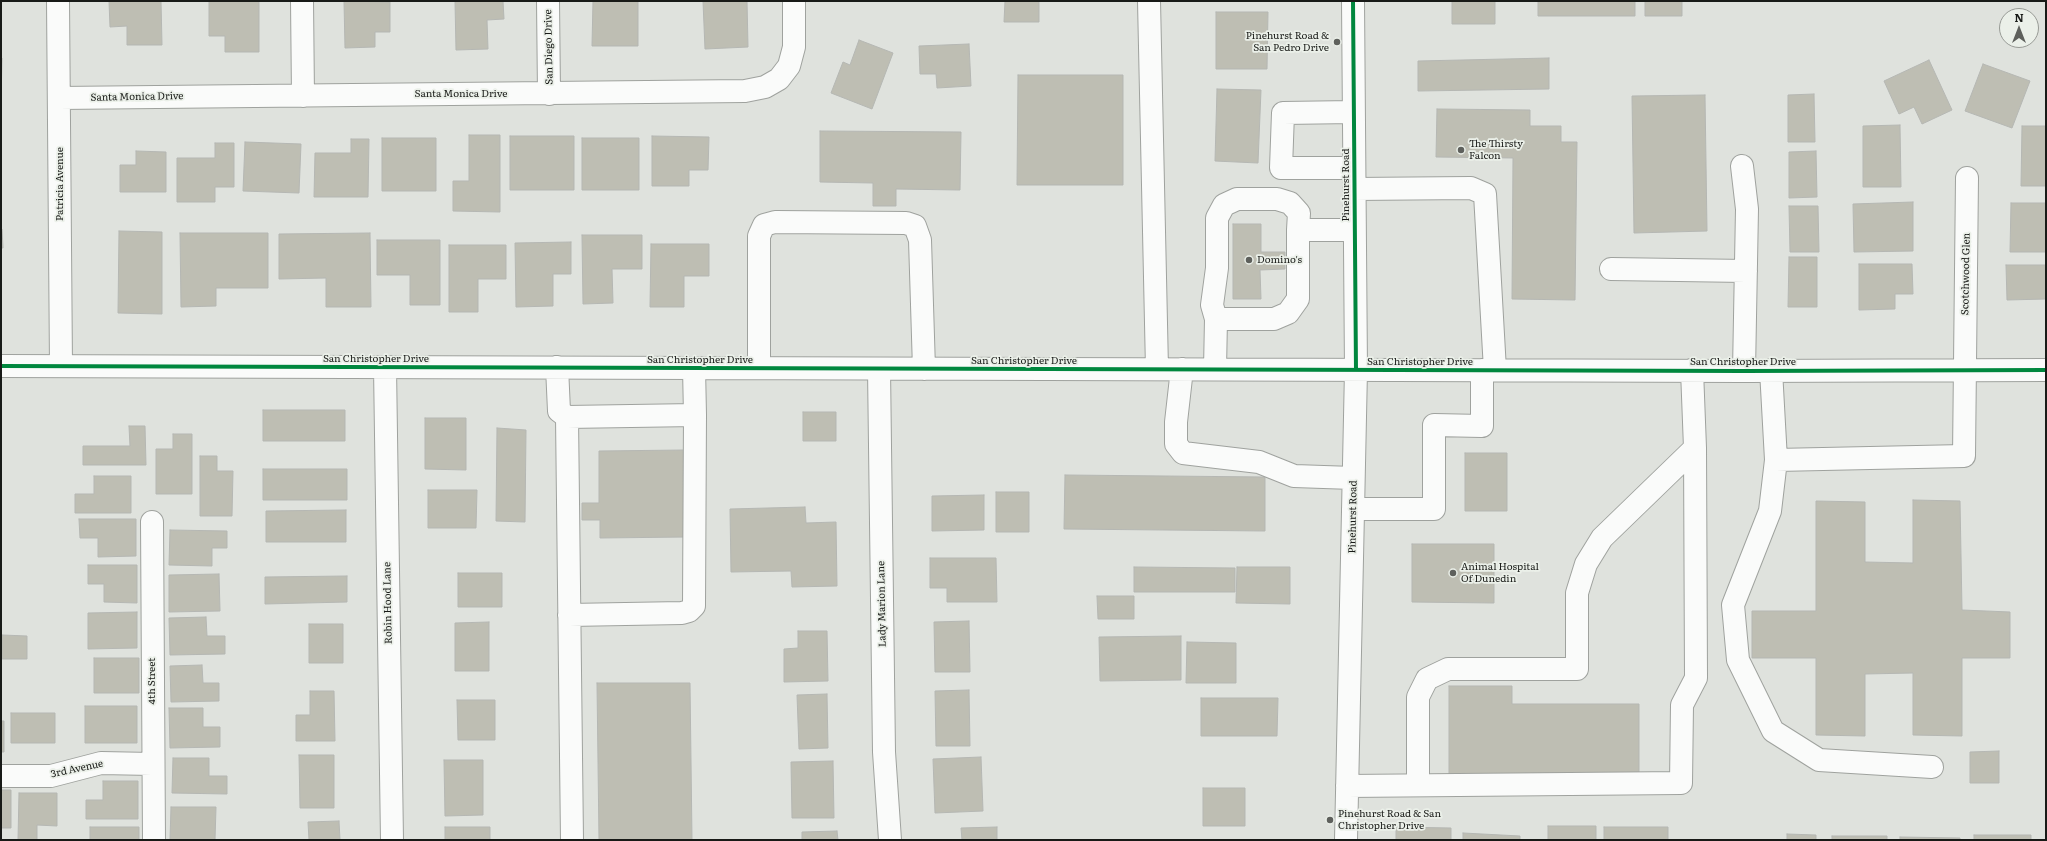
<!DOCTYPE html>
<style>
body{margin:0}
#map{position:relative;width:2047px;height:841px;overflow:hidden;background:#dfe2dd;font-family:Literata,serif}
canvas{display:block}
.frame{position:absolute;inset:0;border:2px solid #181a17;pointer-events:none}
.north{position:absolute;left:1999px;top:8px;width:40px;height:40px;box-sizing:border-box;background:#ebf0e9;border:1px solid #979a95;border-radius:50%;rotate:0deg;font-size:11px;font-weight:700;line-height:16px;text-align:center;color:#181a17}
.north::after{content:'';display:block;margin:auto;width:14px;height:18px;background:#5e605c;clip-path:polygon(50% 0,100% 100%,50% 72%,0 100%)}
</style>
<div id="map">
<canvas width="2047" height="841"></canvas>
<div class="frame"></div>
<div class="north">N</div>
</div>
<script>
const g = document.querySelector('canvas').getContext('2d');
g.lineJoin = 'round';
function paint(path, color) { g.fillStyle = color; g.fill(path, 'evenodd'); }
const toPath = rows => new Path2D(rows.map(r => 'M' + r).join(''));
function strokePath(path, color, width, dash) { g.strokeStyle = color; g.lineWidth = width; g.lineCap = dash ? 'butt' : 'round'; g.setLineDash(dash || []); g.stroke(path); }
function drawText(font, color, halo, rows, align = 'center') {
  g.font = font + ' Literata,serif'; g.lineWidth = 3.5; g.setLineDash([]); g.textBaseline = 'middle'; g.strokeStyle = halo; g.fillStyle = color; for (const [text, x, y, turn = 0] of rows) {
    g.save(); g.translate(x, y); g.rotate((+turn || 0) * Math.PI / 180); g.textAlign = isNaN(turn) ? turn : align; if (halo) g.strokeText(text, 0, 0); g.fillText(text, 0, 0); g.restore();
  }
}
const building = toPath([
 [109,1,161,1,162,45,127,45,127,26,110,27,109,1],
 [209,1,259,1,259,52,225,52,225,36,209,36,209,1],
 [344,1,390,2,390,32,375,32,375,47,345,48,344,1],
 [455,1,503,1,504,19,487,20,488,49,456,50,455,1],
 [593,1,638,1,638,46,592,46,593,1],
 [703,1,747,1,748,47,705,49,703,1],
 [1005,1,1039,1,1039,22,1004,22,1005,1],
 [1452,1,1495,1,1495,24,1452,24,1452,1],
 [1538,1,1635,1,1635,16,1538,16,1538,1],
 [1645,1,1682,1,1682,16,1645,16,1645,1],
 [1216,12,1268,12,1267,69,1216,69,1216,12],
 [859,40,893,53,872,109,831,93,843,62,850,65,859,40],
 [969,44,971,86,937,88,936,74,920,74,919,46,969,44],
 [1,58,2,58,1,101,1,58],
 [1549,58,1549,89,1418,91,1418,61,1549,58],
 [1929,60,1952,110,1922,124,1914,107,1899,114,1884,81,1929,60],
 [1983,64,2030,81,2012,128,1965,111,1983,64],
 [1018,75,1123,75,1123,185,1017,185,1018,75],
 [1217,89,1261,90,1258,163,1215,161,1217,89],
 [1814,94,1815,142,1788,142,1788,95,1814,94],
 [1705,95,1707,231,1634,233,1632,96,1705,95],
 [1437,109,1530,110,1530,126,1561,126,1561,142,1577,142,1575,300,1512,299,1513,158,1436,157,1437,109],
 [1900,125,1901,187,1863,187,1863,126,1900,125],
 [2022,126,2046,126,2046,186,2021,186,2022,126],
 [820,131,961,132,960,190,896,189,896,206,873,206,873,183,820,182,820,131],
 [469,135,500,135,500,212,453,211,453,181,469,181,469,135],
 [510,136,574,136,574,190,510,190,510,136],
 [652,136,709,137,708,170,689,170,689,186,652,186,652,136],
 [382,138,436,138,436,191,382,191,382,138],
 [582,138,639,138,639,190,582,190,582,138],
 [351,139,369,139,368,197,314,197,315,153,351,153,351,139],
 [245,142,301,144,299,193,243,191,245,142],
 [215,143,234,143,234,187,215,187,215,202,177,202,177,158,215,158,215,143],
 [136,151,166,152,166,192,120,192,120,165,136,165,136,151],
 [1816,151,1817,197,1789,198,1789,152,1816,151],
 [1913,202,1913,251,1854,252,1853,204,1913,202],
 [2011,203,2046,203,2046,252,2010,252,2011,203],
 [1789,206,1818,206,1819,252,1790,252,1789,206],
 [1233,224,1261,224,1261,252,1285,252,1285,269,1260,270,1261,299,1233,299,1233,224],
 [1,229,2,229,3,248,1,248,1,229],
 [119,231,162,232,162,314,118,313,119,231],
 [180,233,268,233,268,288,216,288,216,306,181,307,180,233],
 [370,233,371,307,326,307,326,278,279,279,279,234,370,233],
 [582,235,642,235,642,269,612,269,613,303,583,304,582,235],
 [377,240,440,240,440,305,410,305,410,275,377,275,377,240],
 [571,242,571,274,553,274,553,306,516,307,515,243,571,242],
 [651,244,709,244,709,276,684,276,684,307,650,307,651,244],
 [449,245,506,245,506,279,478,279,478,312,449,312,449,245],
 [1789,257,1817,257,1817,307,1788,307,1789,257],
 [1859,264,1912,264,1913,294,1895,294,1895,309,1859,310,1859,264],
 [2006,265,2046,265,2046,299,2007,300,2006,265],
 [263,410,345,410,345,441,263,441,263,410],
 [803,412,836,412,836,441,803,441,803,412],
 [425,418,466,418,466,470,425,469,425,418],
 [129,426,145,426,146,465,83,465,83,446,130,446,129,426],
 [497,428,526,430,525,522,496,521,497,428],
 [173,434,192,434,192,494,156,494,156,449,173,449,173,434],
 [685,450,686,537,600,538,600,520,582,520,582,503,599,503,599,451,685,450],
 [1465,453,1507,453,1507,511,1465,511,1465,453],
 [200,456,217,456,217,471,233,471,232,516,200,516,200,456],
 [263,469,347,469,347,500,263,500,263,469],
 [1065,475,1265,477,1265,531,1064,529,1065,475],
 [94,476,131,476,131,513,75,513,75,494,94,494,94,476],
 [428,490,477,490,476,528,428,528,428,490],
 [996,492,1029,492,1029,532,996,532,996,492],
 [984,495,984,530,932,531,932,496,984,495],
 [1913,500,1960,501,1962,610,2010,612,2010,658,1962,658,1962,736,1913,735,1913,673,1865,674,1865,736,1816,735,1816,658,1752,658,1752,611,1816,611,1816,501,1865,502,1865,562,1913,563,1913,500],
 [805,507,806,523,836,522,837,586,792,587,791,571,731,572,730,509,805,507],
 [346,510,346,542,266,542,266,511,346,510],
 [79,519,136,519,136,556,98,557,98,538,80,538,79,519],
 [170,530,227,531,227,548,212,548,212,566,169,565,170,530],
 [1412,544,1494,544,1494,603,1412,602,1412,544],
 [930,558,996,558,997,602,947,602,947,588,930,588,930,558],
 [88,565,137,565,137,603,104,602,104,584,88,584,88,565],
 [1134,567,1235,568,1235,592,1134,592,1134,567],
 [1237,567,1290,567,1290,604,1236,603,1237,567],
 [458,573,502,573,502,607,458,607,458,573],
 [219,574,220,611,169,612,169,575,219,574],
 [347,576,347,602,265,604,265,577,347,576],
 [1097,596,1134,596,1134,619,1098,619,1097,596],
 [137,612,137,648,88,649,88,613,137,612],
 [206,617,207,636,225,636,225,654,170,655,169,618,206,617],
 [969,621,970,672,935,672,934,622,969,621],
 [489,622,489,671,455,671,455,623,489,622],
 [309,624,343,624,343,663,309,663,309,624],
 [798,631,827,631,828,681,784,682,784,649,798,648,798,631],
 [2,635,27,636,27,659,2,659,2,635],
 [1181,636,1181,680,1100,681,1099,637,1181,636],
 [1187,642,1236,643,1236,683,1186,683,1187,642],
 [94,658,139,658,139,693,94,693,94,658],
 [202,665,203,683,219,683,219,701,171,702,170,666,202,665],
 [597,683,690,683,692,840,599,840,597,683],
 [1449,686,1512,686,1512,704,1639,704,1639,774,1449,774,1449,686],
 [969,690,970,746,936,746,935,691,969,690],
 [310,691,334,691,335,741,296,741,296,715,310,715,310,691],
 [827,694,828,748,799,749,797,695,827,694],
 [1201,698,1278,698,1277,736,1201,736,1201,698],
 [457,700,495,700,495,740,458,740,457,700],
 [85,706,137,706,137,743,85,743,85,706],
 [169,708,203,708,203,727,220,727,220,747,170,748,169,708],
 [11,713,55,713,55,743,11,743,11,713],
 [1,721,4,721,4,752,1,752,1,721],
 [1999,751,1999,783,1970,783,1970,752,1999,751],
 [299,755,334,755,334,808,300,808,299,755],
 [981,757,983,811,935,813,933,759,981,757],
 [173,758,209,758,209,776,227,776,227,794,172,793,173,758],
 [444,760,483,760,483,815,445,816,444,760],
 [833,761,834,818,792,818,791,762,833,761],
 [103,781,138,781,138,819,86,819,86,800,103,800,103,781],
 [1203,788,1245,788,1245,826,1203,826,1203,788],
 [1,790,11,790,11,828,1,828,1,790],
 [19,793,57,793,57,826,37,825,37,840,18,840,19,793],
 [171,807,216,807,215,840,170,840,171,807],
 [339,821,340,840,309,840,308,822,339,821],
 [1548,826,1596,826,1596,840,1548,840,1548,826],
 [90,827,139,827,139,840,90,840,90,827],
 [445,827,490,827,490,840,445,840,445,827],
 [997,827,997,840,962,840,961,828,997,827],
 [1396,827,1451,828,1451,840,1396,840,1396,827],
 [1604,827,1668,827,1668,840,1604,840,1604,827],
 [837,831,838,840,802,840,802,832,837,831],
 [1463,833,1520,836,1520,840,1463,840,1463,833],
 [1787,834,1816,835,1816,840,1787,840,1787,834],
 [1974,835,2031,835,2031,840,1974,840,1974,835],
 [1832,836,1887,836,1887,840,1832,840,1832,836],
 [1900,837,1960,838,1960,840,1900,840,1900,837]
]);
const minor = toPath([
 [58,1,61,366],
 [302,1,303,96],
 [548,1,549,94],
 [1149,1,1157,369],
 [59,98,745,91,765,87,779,79,789,66,794,47,794,1],
 [1353,112,1283,113,1281,168,1354,168],
 [1742,166,1747,209,1744,371],
 [1354,189,1471,188,1485,194,1495,370],
 [1611,269,1746,271],
 [1216,319,1212,305,1217,268,1217,218,1224,205,1237,199,1277,199,1290,203,1299,213,1298,230],
 [1,366,1744,371,2046,370],
 [385,367,392,840],
 [557,367,559,411,567,417,695,415,694,368],
 [759,368,759,236,764,225,775,222,906,223,915,226,920,240,924,369],
 [879,369,884,752,890,840],
 [1182,369,1176,422,1176,444,1183,453,1259,462,1294,476,1353,478],
 [1215,369,1216,319,1274,319,1288,313,1298,299,1298,230,1354,230],
 [1771,370,1776,460,1770,511,1733,605,1738,660,1773,731,1819,760,1932,767],
 [567,417,572,840],
 [1776,460,1964,456,1967,178],
 [1353,509,1434,509,1434,425,1482,426,1482,370],
 [152,522,154,840],
 [569,615,682,613,689,611,694,606,695,415],
 [1,776,51,776,101,763,152,764],
 [1418,785,1418,697,1427,679,1448,669,1577,669,1577,593,1586,564,1602,538,1695,448],
 [1347,786,1681,783,1682,705,1696,678,1695,448,1692,370],
 [1346,840,1356,370,1353,1]
]);
const cycleway = toPath([
 [1353,1,1356,370],
 [1,366,1744,371,2046,370]
]);
const markers = [
 [1337,42,4,"#5e605c"],
 [1461,150,4,"#5e605c"],
 [1249,260,4,"#5e605c"],
 [1453,573,4,"#5e605c"],
 [1330,820,4,"#5e605c"]
];
const poiNames = [
 ["Pinehurst Road &",1329,36,"right"],
 ["San Pedro Drive",1329,48,"right"],
 ["The Thirsty",1469,144],
 ["Falcon",1469,156],
 ["Domino's",1257,260],
 ["Animal Hospital",1461,567],
 ["Of Dunedin",1461,579],
 ["Pinehurst Road & San",1338,814],
 ["Christopher Drive",1338,826]
];
const streetNames = [
 ["San Diego Drive",549,47,-91],
 ["Santa Monica Drive",461,94],
 ["Santa Monica Drive",137,97,-1],
 ["Patricia Avenue",60,184,-90],
 ["Pinehurst Road",1346,185,-90],
 ["Scotchwood Glen",1966,274,-89],
 ["San Christopher Drive",376,359],
 ["San Christopher Drive",700,360],
 ["San Christopher Drive",1024,361],
 ["San Christopher Drive",1420,362],
 ["San Christopher Drive",1743,362],
 ["Pinehurst Road",1353,517,-89],
 ["Robin Hood Lane",388,603,-91],
 ["Lady Marion Lane",882,604,-91],
 ["4th Street",152,681,-90],
 ["3rd Avenue",77,769,-12]
];
paint(building, '#bebeb3');
strokePath(building, '#b5b7b3', 1);
strokePath(minor, '#9fa29e', 24);
strokePath(minor, '#fafbfa', 22);
strokePath(cycleway, '#00873e', 4);
for (const [x, y, r, color] of markers) { const dot = new Path2D(); dot.arc(x, y, r, 0, 2 * Math.PI); g.fillStyle = color; g.fill(dot); strokePath(dot, '#ebf0e9', 1.5); }
drawText('10px', '#181a17', '#ebf0e9', poiNames, 'left');
drawText('10px', '#181a17', '#ebf0e9', streetNames);
</script>
